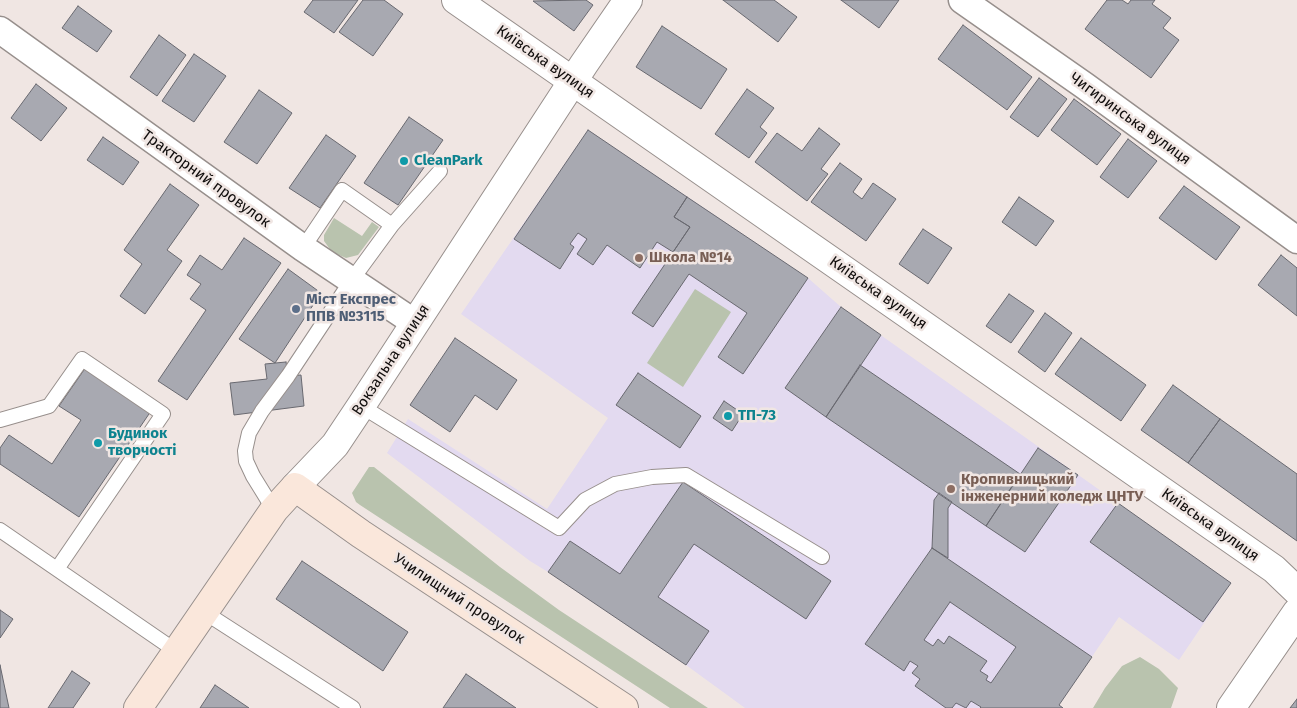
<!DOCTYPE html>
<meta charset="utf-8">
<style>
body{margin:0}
canvas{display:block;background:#f0e6e3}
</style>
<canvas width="1297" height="708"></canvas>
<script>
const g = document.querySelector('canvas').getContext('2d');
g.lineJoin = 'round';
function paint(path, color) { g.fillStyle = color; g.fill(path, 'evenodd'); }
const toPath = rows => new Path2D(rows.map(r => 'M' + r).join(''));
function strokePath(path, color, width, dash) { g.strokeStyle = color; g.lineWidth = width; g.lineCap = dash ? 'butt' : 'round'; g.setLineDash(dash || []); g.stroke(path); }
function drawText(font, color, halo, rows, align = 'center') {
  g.font = font + ' "Fira Sans",sans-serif'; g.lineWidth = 5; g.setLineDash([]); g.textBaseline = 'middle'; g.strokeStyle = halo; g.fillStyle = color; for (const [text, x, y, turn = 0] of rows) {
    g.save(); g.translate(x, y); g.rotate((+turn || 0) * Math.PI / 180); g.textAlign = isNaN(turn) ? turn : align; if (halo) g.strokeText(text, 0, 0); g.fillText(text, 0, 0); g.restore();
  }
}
const education = toPath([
 [588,130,808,278,841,307,1231,583,1179,660,1119,617,1059,705,1063,708,745,708,686,665,548,572,530,561,387,453,408,419,547,509,608,418,461,314]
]);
const green = toPath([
 [334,218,362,236,372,222,379,227,358,255,346,258,332,252,324,241,324,235],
 [695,289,731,312,683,387,647,363],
 [369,467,374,467,500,567,559,610,708,708,670,708,360,505,356,502,352,493],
 [1140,657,1159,669,1178,688,1171,708,1093,708,1105,688,1122,666]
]);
const building = toPath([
 [313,0,358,0,334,33,304,12,313,0],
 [363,0,384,0,403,14,373,56,339,32,363,0],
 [586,0,593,5,574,31,533,1,586,0],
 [723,0,774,0,797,17,778,42,723,0],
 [841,0,899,0,879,28,841,0],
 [1107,0,1122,0,1128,4,1131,0,1155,0,1152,4,1171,18,1163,28,1179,40,1151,78,1085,29,1107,0],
 [78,6,112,31,97,52,62,28,78,6],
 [963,25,1032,77,1007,110,938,59,963,25],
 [662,26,727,69,701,109,636,67,662,26],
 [159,35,186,55,157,96,130,77,159,35],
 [194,54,226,76,194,122,162,101,194,54],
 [1039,78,1067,99,1038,137,1010,117,1039,78],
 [36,84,67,108,41,141,11,118,36,84],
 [747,89,774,108,760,127,767,133,749,158,715,134,747,89],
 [259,90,292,113,257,164,224,142,259,90],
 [1074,99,1121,134,1097,165,1051,130,1074,99],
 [409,117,443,140,398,205,364,183,409,117],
 [819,128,840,144,821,169,828,174,807,201,755,162,777,133,802,151,819,128],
 [588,130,687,197,674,217,690,227,673,252,657,242,640,268,607,245,593,265,577,254,587,239,578,233,570,244,574,247,560,269,514,239,588,130],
 [326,135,356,156,320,208,289,188,326,135],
 [103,137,139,162,123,185,87,160,103,137],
 [1128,139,1157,161,1128,198,1100,177,1128,139],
 [840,163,862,179,853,192,862,199,873,183,896,199,866,241,811,202,840,163],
 [170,184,199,205,167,250,182,261,145,314,120,296,142,264,124,250,170,184],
 [1184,186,1240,227,1216,260,1159,218,1184,186],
 [687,197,808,278,743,374,718,357,747,313,689,274,653,327,632,313,690,227,674,217,687,197],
 [1019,197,1054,221,1036,246,1002,222,1019,197],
 [923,229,952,248,928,284,899,264,923,229],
 [244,238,281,263,187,400,158,381,206,310,190,299,201,284,187,275,200,255,222,270,244,238],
 [1281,255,1297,268,1297,316,1258,285,1281,255],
 [288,269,321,293,275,363,239,339,288,269],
 [1009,294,1034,311,1011,343,986,326,1009,294],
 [841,307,881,335,826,417,785,388,841,307],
 [1045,313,1072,333,1045,372,1018,352,1045,313],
 [455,338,517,380,497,410,475,395,450,432,410,405,455,338],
 [1081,338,1146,385,1121,421,1055,374,1081,338],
 [286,362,288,376,301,375,304,406,234,415,230,383,267,379,265,364,286,362],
 [860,365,1020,474,986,526,826,417,860,365],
 [86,367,151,411,79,517,0,464,0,448,9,435,52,464,81,420,59,406,86,367],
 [638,373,701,416,680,448,616,405,638,373],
 [1173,385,1220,419,1188,463,1141,430,1173,385],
 [724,401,743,414,732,431,713,418,724,401],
 [1220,419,1297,474,1297,541,1188,463,1220,419],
 [1038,448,1078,475,1025,552,986,526,1038,448],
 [683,482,831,581,806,619,694,544,658,597,709,631,686,665,548,572,570,541,620,574,683,482],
 [939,493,952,502,948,508,948,558,932,548,934,500,939,493],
 [1118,503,1231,583,1203,622,1090,542,1118,503],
 [932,548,1092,657,1059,705,1063,708,980,708,981,707,971,701,966,708,956,703,952,708,946,708,915,686,920,679,912,673,918,666,910,661,904,671,865,644,932,548],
 [950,602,1016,647,991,683,986,680,988,676,980,671,987,661,949,636,944,644,938,639,933,646,924,640,950,602],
 [302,561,408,632,383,671,276,599,302,561],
 [0,610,13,619,0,638,0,610],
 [0,665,9,708,0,708,0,665],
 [72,671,90,683,73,708,48,708,72,671],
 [466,674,516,708,443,708,466,674],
 [215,685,249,708,200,708,215,685],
 [1297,699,1297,708,1290,708,1297,699]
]);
const service = toPath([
 [392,225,440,171],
 [361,406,559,528,585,500,615,484,652,477,686,475,822,557],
 [0,420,49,406,82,359,163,414,57,569],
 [274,510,253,476,246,461,245,451,249,433,262,411,288,376,351,281,392,225,342,190,303,248],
 [0,530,176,651],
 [204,612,353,708]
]);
const minor = toPath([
 [962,0,1085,86,1297,240],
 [0,30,303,248,415,323]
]);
const tertiary = toPath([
 [456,0,1274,569,1297,591],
 [295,487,335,445,361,406,584,64,628,0],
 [1231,708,1297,612]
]);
const secondary = toPath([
 [138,708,274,510,295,487,361,534,624,708]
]);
const markers = [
 [404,161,5,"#0f9aa8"],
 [639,258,5,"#8d6e63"],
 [296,309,5,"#5c6f8a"],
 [728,416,5,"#0f9aa8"],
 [98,443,5,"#0f9aa8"],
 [951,489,5,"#8d6e63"]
];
const streetNames = [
 ["Київська вулиця",545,62,35],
 ["Чигиринська вулиця",1130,119,36],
 ["Тракторний провулок",206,179,36],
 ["Київська вулиця",878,293,35],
 ["Вокзальна вулиця",391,360,-57],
 ["Київська вулиця",1210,525,35],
 ["Училищний провулок",459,599,33]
];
const cultureNames = [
 ["CleanPark",414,161],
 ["ТП-73",738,416],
 ["Будинок",108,434],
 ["творчості",108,451]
];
const educationNames = [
 ["Школа №14",649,258],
 ["Кропивницький",961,480],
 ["інженерний коледж ЦНТУ",961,497]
];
const serviceNames = [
 ["Міст Експрес",306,300],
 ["ППВ №3115",306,317]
];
paint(education, '#e3daf0');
paint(green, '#b9c3ae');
paint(building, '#a8a9b1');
strokePath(building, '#696970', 1);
strokePath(service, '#978f8c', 16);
strokePath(minor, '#978f8c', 29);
strokePath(tertiary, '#978f8c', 30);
strokePath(secondary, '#978f8c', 30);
strokePath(service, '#fff', 14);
strokePath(minor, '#fff', 26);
strokePath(tertiary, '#fff', 28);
strokePath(secondary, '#fae7db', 28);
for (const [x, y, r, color] of markers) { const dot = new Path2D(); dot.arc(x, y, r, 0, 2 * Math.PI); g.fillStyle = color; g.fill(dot); strokePath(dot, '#f0e6e3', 2); }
drawText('15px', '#110e0d', '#f0e6e3', streetNames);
drawText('bold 15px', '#0d838f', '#f0e6e3', cultureNames, 'left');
drawText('bold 15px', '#785e54', '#f0e6e3', educationNames, 'left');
drawText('bold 15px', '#4e5e75', '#f0e6e3', serviceNames, 'left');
</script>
